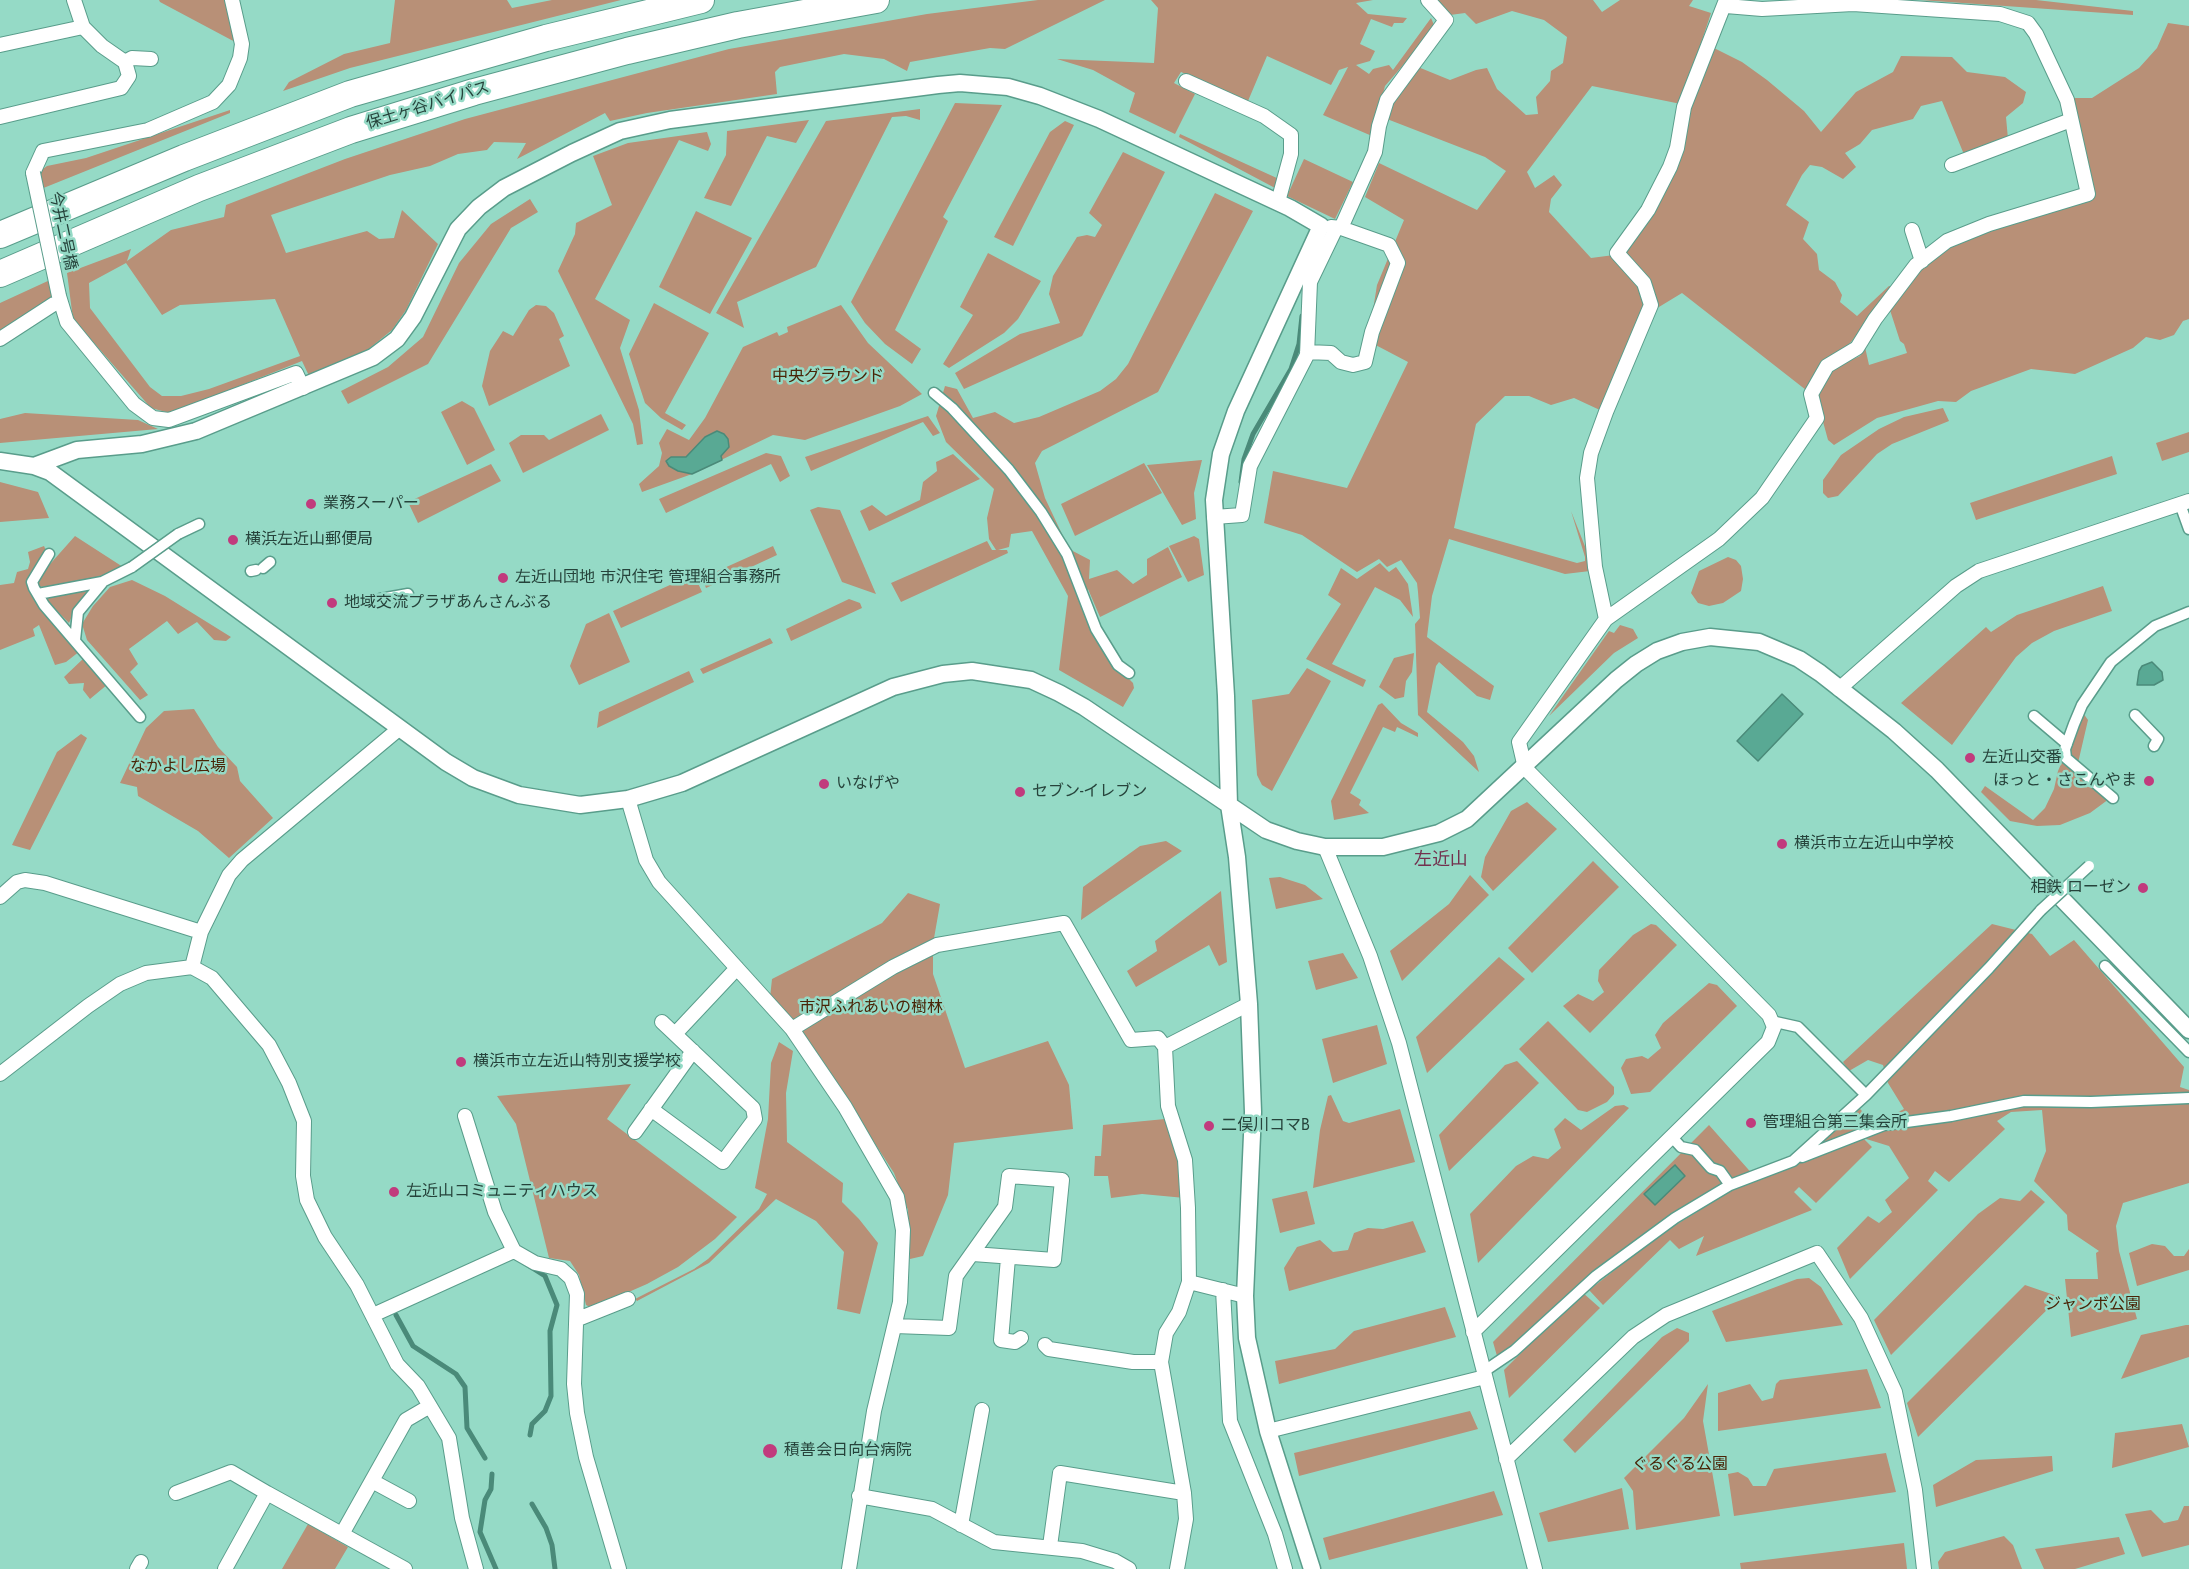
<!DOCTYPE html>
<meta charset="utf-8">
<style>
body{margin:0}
canvas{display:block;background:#95dac6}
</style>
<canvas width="2189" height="1569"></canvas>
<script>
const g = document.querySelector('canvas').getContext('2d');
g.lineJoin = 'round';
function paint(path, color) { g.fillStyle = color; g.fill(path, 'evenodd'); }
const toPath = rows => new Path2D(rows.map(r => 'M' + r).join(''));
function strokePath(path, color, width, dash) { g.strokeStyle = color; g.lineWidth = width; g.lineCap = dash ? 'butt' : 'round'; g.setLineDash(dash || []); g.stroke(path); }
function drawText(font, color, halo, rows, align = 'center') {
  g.font = font + ' Jost,"Noto Sans JP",sans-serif'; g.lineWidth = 5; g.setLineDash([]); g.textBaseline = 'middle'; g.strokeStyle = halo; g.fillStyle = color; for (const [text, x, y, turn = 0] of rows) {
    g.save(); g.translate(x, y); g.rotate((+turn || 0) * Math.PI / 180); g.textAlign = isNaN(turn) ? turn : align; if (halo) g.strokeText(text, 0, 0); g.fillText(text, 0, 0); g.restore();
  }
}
const green = toPath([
 [159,0,230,0,237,43,160,2],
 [395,0,507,0,512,8,552,0,621,0,350,68,283,91,289,82,344,54,390,43],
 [1038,0,1105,0,1005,49,990,48,910,62,907,71,884,59,844,54,780,67,775,72,777,94,647,113,610,121,605,113,517,159,526,143,494,142,487,150,458,154,430,166,390,175,271,215,286,253,367,231,379,239,394,238,402,210,438,244,406,310,392,330,360,356,310,378,302,361,174,412,166,412,151,408,73,319,67,273,131,249,127,261,171,230,224,217,226,205,345,159,465,119,729,49,927,14],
 [126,263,162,315,180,305,275,299,300,356,209,389,181,396,162,396,150,387,90,308,89,283],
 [1151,0,1373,0,1356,3,1368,14,1407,18,1403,23,1394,23,1392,27,1371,19,1360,44,1375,51,1370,61,1356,65,1369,74,1373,69,1389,65,1393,70,1431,18,1434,25,1430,34,1385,86,1372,136,1323,115,1348,67,1339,70,1331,85,1267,56,1248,101,1181,72,1174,83,1195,94,1175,134,1129,112,1135,93,1093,70,1057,59,1154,63,1158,8],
 [1437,0,1593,0,1602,12,1620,0,1693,0,1689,6,1711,13,1681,104,1592,86,1527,172,1535,188,1554,175,1562,185,1551,199,1549,212,1591,258,1614,255,1636,280,1645,304,1602,411,1574,398,1551,405,1529,396,1505,396,1476,424,1454,528,1577,563,1585,561,1585,557,1571,511,1588,554,1590,571,1565,574,1449,539,1432,596,1427,637,1494,686,1490,700,1477,696,1439,662,1436,666,1427,712,1463,742,1474,756,1479,772,1418,715,1415,624,1420,618,1418,592,1417,583,1401,560,1387,567,1379,559,1357,572,1302,535,1264,523,1273,471,1347,488,1408,362,1368,341,1377,285,1404,220,1365,197,1379,163,1477,210,1506,171,1485,157,1387,119,1391,104,1418,67,1450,80,1476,70,1487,68,1497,89,1526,115,1538,114,1536,97,1550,81,1551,71,1563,63,1567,37,1544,20,1512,11,1476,24,1465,13,1450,15,1437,4],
 [1920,0,2036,0,2133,11,2133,15],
 [2168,23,2189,26,2189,319,2183,321,2174,335,2160,340,2146,337,2133,348,2075,374,2031,369,1971,391,1956,402,1938,401,1877,418,1834,445,1828,440,1816,396,1830,370,1860,356,1865,347,1869,365,1907,353,1904,344,1900,341,1889,307,1920,266,1951,243,2091,197,2071,98,2092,98,2139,68,2157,48],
 [1714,48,1742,62,1767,80,1804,111,1821,132,1856,92,1893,72,1901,56,1952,57,1967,72,2005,77,2026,92,2023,103,2006,117,2008,139,1969,155,1963,152,1942,101,1921,106,1913,119,1872,130,1860,144,1845,153,1856,167,1843,179,1822,167,1810,165,1802,175,1786,205,1809,222,1803,239,1817,254,1819,270,1835,282,1842,295,1840,302,1857,316,1889,286,1894,287,1851,342,1806,390,1682,293,1654,310,1621,251,1650,213,1688,108],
 [955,103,1002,105,943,217,948,221,895,330,921,349,912,364,885,344,865,323,851,302],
 [920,109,920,120,906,116,892,117,816,267,737,302,744,328,716,313,826,121],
 [230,110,230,113,41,189,39,172,47,166,86,158],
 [809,120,796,143,767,136,731,206,704,198,726,155,727,131],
 [1065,121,1074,125,1013,246,994,237,1050,132],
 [707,132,711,144,708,151,679,140,595,299,630,320,620,348,639,410,643,444,637,445,633,424,558,271,575,234,576,223,612,205,593,156,628,143],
 [1180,134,1279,179,1275,188,1179,137],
 [1123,152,1165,172,1082,336,964,389,955,373,1020,334,1060,323,1049,294,1053,276,1077,237,1087,235,1095,237,1102,225,1089,213],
 [1304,159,1353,182,1335,219,1287,196],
 [1215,193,1253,211,1158,392,1042,451,1035,463,1045,498,1069,549,1090,560,1089,579,1117,570,1133,584,1147,575,1147,559,1168,547,1182,577,1100,617,1088,589,1085,617,1108,658,1133,683,1134,688,1123,707,1059,670,1068,596,1032,531,1011,534,1009,547,998,550,1007,550,1008,553,901,602,891,583,987,541,992,550,996,550,989,539,987,518,994,489,946,442,936,416,945,386,957,389,973,418,995,412,1014,423,1039,417,1100,391,1116,379,1128,364],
 [530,199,538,212,511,228,428,364,348,404,341,391,388,367,423,337,459,263,491,224],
 [696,211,752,238,710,314,659,287],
 [988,253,1041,281,1018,319,1004,333,949,368,943,364,973,315,960,307],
 [50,280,53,297,19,318,0,335,0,303],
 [654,303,709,333,665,413,686,425,682,430,661,418,645,403,629,354],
 [536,305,546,306,554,313,564,336,559,339,570,366,489,406,482,386,490,351,503,331,513,336,529,310],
 [841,305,868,343,922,394,900,406,805,440,773,435,692,474,642,492,639,484,659,466,662,453,659,443,667,429,689,440,705,418,743,347,777,332,779,336,788,332,787,327],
 [462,401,474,408,495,450,467,465,441,412],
 [1943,408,1949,421,1892,444,1877,454,1838,496,1828,498,1823,493,1823,480,1841,455,1879,429,1904,417],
 [25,413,138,420,158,429,0,443,0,419],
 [601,414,609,430,523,473,509,443,521,435,544,435,549,440],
 [928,416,940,433,933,436,923,422,811,471,805,457],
 [2189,432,2189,452,2162,461,2156,443],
 [766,453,781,456,790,476,780,482,771,464,666,513,659,499],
 [953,454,980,479,869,531,860,511,872,505,886,516,920,500,923,482,937,471,936,462],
 [2112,456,2117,474,1976,520,1970,503],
 [1202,460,1194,493,1196,519,1182,525,1147,465],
 [1144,463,1162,493,1075,536,1061,504],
 [491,464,501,481,418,523,408,502],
 [0,482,38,492,49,518,0,522],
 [818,507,840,510,876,594,842,582,810,510],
 [75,536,123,567,83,584,39,587,38,582,43,572],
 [1194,536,1199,539,1204,575,1188,582,1169,546],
 [44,546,47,553,29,582,80,651,66,662,55,665,39,625,33,629,35,636,0,650,0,585,14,583,17,572,28,569,30,562,28,552],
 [773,546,777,555,706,588,702,578],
 [1728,557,1736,560,1741,566,1743,579,1741,591,1723,603,1709,606,1698,603,1691,593,1699,571],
 [1380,563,1389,572,1396,567,1408,584,1413,617,1400,600,1375,587,1332,664,1366,680,1363,687,1306,659,1341,604,1328,595,1341,568,1357,579],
 [694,574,702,592,621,628,613,611],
 [132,580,165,596,231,637,226,641,214,640,197,622,178,634,167,621,129,649,138,664,130,672,148,695,140,700,87,640,82,624,93,606,110,587],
 [2103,586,2112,611,2054,631,2032,643,2016,657,1952,745,1901,703,1986,627,1991,632,2017,615],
 [91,588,76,607,69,623,42,596],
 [849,599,860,603,862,608,791,641,786,629],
 [609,613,630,662,579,685,570,666,586,624],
 [1620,625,1633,629,1638,638,1614,653,1549,716,1609,631,1614,633],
 [770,638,773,643,703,674,700,669],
 [1414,653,1412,672,1406,681,1404,697,1395,699,1379,687,1394,658],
 [85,657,108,684,90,699,83,690,84,683,69,684,64,677],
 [1307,668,1331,681,1272,791,1262,785,1257,775,1252,700,1289,694],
 [689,671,694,682,597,728,599,712],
 [1382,703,1401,723,1418,733,1418,737,1397,727,1395,732,1383,727,1350,793,1361,800,1359,805,1369,813,1334,820,1331,801,1378,705],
 [194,709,218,747,237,767,240,781,273,818,229,858,198,831,138,796,137,787,120,783,146,728,164,711],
 [2083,713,2088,720,2078,763,2109,799,2090,813,2060,825,2037,826,2010,821,1981,792,1985,786,2033,820,2045,808,2054,789,2058,771],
 [81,734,87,738,30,850,12,845,57,752],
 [1527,802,1557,829,1493,891,1481,877,1485,857,1511,811],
 [1166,841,1182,851,1081,920,1083,887,1140,846],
 [1593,861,1619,887,1532,973,1508,948],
 [1470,875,1489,895,1402,981,1390,951,1449,904],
 [1280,877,1305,885,1323,899,1276,909,1269,878],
 [1221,891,1227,962,1219,966,1209,945,1136,987,1127,971,1157,951,1155,941],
 [908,893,940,904,933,944,933,974,965,1068,1048,1041,1069,1085,1073,1129,954,1143,948,1195,923,1256,910,1259,908,1210,894,1173,804,1034,770,998,772,979,882,923],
 [1651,924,1656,925,1677,945,1590,1033,1563,1006,1578,994,1593,1001,1604,992,1598,981,1599,970,1633,935],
 [1992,924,2032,934,2050,956,2074,940,2184,1067,2180,1087,2189,1090,2189,1183,2123,1203,2116,1226,2119,1251,2137,1319,2071,1337,2065,1279,2098,1279,2096,1253,2099,1251,2068,1230,2067,1215,2034,1181,2046,1151,2042,1110,2011,1112,1997,1121,2005,1129,1949,1182,1935,1171,1928,1181,1938,1190,1850,1279,1837,1248,1868,1216,1879,1223,1892,1212,1885,1200,1909,1178,1889,1146,1863,1138,1872,1147,1816,1203,1799,1187,1794,1192,1812,1210,1696,1256,1704,1236,1679,1249,1670,1240,1603,1305,1589,1290,1664,1232,1697,1212,1694,1206,1596,1276,1499,1363,1493,1342,1709,1125,1755,1177,1789,1166,1860,1109,1875,1124,1904,1109,1888,1083,1883,1065,1868,1060,1849,1071,1843,1062],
 [1343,953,1358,978,1316,990,1308,961],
 [1499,957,1525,979,1427,1073,1416,1037],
 [1709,983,1717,985,1737,1006,1650,1092,1631,1094,1621,1068,1626,1059,1642,1056,1648,1059,1661,1048,1655,1035,1663,1023],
 [1548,1021,1614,1087,1614,1094,1607,1102,1587,1112,1578,1110,1519,1049],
 [1377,1025,1387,1064,1333,1083,1322,1039],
 [779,1042,793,1051,786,1093,787,1142,843,1183,842,1202,859,1219,878,1243,860,1314,837,1309,844,1252,816,1221,776,1199,709,1263,637,1301,635,1299,694,1269,708,1259,759,1209,767,1194,755,1188,768,1119,771,1063],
 [1517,1061,1539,1083,1449,1171,1439,1135,1505,1065],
 [631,1084,607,1119,737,1217,715,1239,678,1267,647,1284,592,1308,586,1305,579,1275,570,1261,549,1258,516,1124,497,1096],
 [1331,1095,1343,1121,1349,1123,1400,1109,1415,1162,1313,1188,1320,1130,1328,1096],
 [1624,1105,1629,1108,1478,1263,1470,1214,1516,1166,1533,1156,1548,1159,1561,1148,1554,1129,1565,1118,1581,1130,1615,1106],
 [1165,1119,1181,1163,1185,1198,1142,1194,1111,1198,1108,1176,1094,1176,1095,1156,1101,1156,1103,1125],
 [2031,1190,2045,1202,1891,1355,1874,1320,1978,1214,2000,1198,2020,1201],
 [1307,1191,1315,1224,1280,1233,1272,1199],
 [1413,1221,1426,1252,1289,1291,1284,1268,1297,1247,1320,1240,1333,1252,1348,1250,1354,1233,1368,1228,1383,1229],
 [2152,1244,2165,1246,2174,1256,2184,1256,2189,1249,2189,1270,2137,1286,2129,1253],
 [1809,1278,1821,1287,1843,1325,1726,1342,1712,1311,1797,1279],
 [2025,1285,2060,1297,1918,1437,1907,1403],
 [1582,1292,1600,1308,1509,1398,1504,1370],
 [1445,1307,1456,1337,1279,1384,1275,1361,1335,1349,1354,1331],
 [2186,1325,2189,1325,2189,1357,2121,1379,2141,1335],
 [1677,1328,1689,1333,1689,1341,1575,1453,1563,1440,1662,1337],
 [1867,1369,1881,1408,1718,1431,1718,1393,1750,1384,1762,1401,1773,1398,1776,1384,1780,1380],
 [1708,1384,1703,1421,1720,1516,1636,1530,1633,1491,1624,1478,1684,1418],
 [1470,1411,1478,1429,1299,1476,1294,1453],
 [2182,1424,2189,1447,2112,1468,2115,1433],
 [1886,1453,1896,1492,1734,1516,1728,1474,1738,1472,1748,1478,1753,1486,1766,1486,1774,1469],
 [2052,1456,2053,1471,1936,1507,1933,1485,1976,1460],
 [1622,1488,1629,1529,1548,1542,1539,1513],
 [1494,1491,1503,1515,1329,1560,1323,1538],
 [2184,1506,2189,1506,2189,1545,2142,1557,2125,1514,2151,1510,2164,1523,2178,1520],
 [308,1524,348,1547,335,1569,282,1569],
 [2004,1536,2013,1545,2022,1569,1939,1569,1938,1562,1945,1552],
 [2119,1537,2125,1554,2075,1569,2044,1569,2035,1549],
 [1904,1543,1907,1569,1741,1569,1740,1563]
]);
const water = toPath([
 [717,431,724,434,728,439,729,447,721,456,722,460,692,474,678,471,669,466,666,461,671,457,686,457,705,437,717,431],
 [2152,662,2162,672,2163,680,2154,685,2137,685,2139,671,2142,666,2152,662],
 [1782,694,1803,714,1758,761,1737,741,1782,694],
 [1675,1165,1685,1176,1655,1205,1644,1194,1675,1165]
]);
const stream = toPath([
 [1241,482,1244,459,1253,434,1291,369,1299,344,1302,316],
 [523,1262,545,1276,557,1305,550,1331,551,1396,545,1411,532,1424,530,1435],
 [396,1315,413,1346,456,1374,465,1387,467,1428,485,1458],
 [492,1474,491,1489,485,1500,480,1532,496,1569],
 [532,1504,546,1528,552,1545,555,1569]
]);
const pedestrian = toPath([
 [934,393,952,408,1009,470,1041,512,1067,554,1096,629,1118,665,1129,673],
 [2180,504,2189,529],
 [178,534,199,524],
 [49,554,32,582,34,588,44,605,140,717],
 [263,568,270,562],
 [251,571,256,570],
 [38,594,102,582,132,567],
 [380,599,408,594],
 [75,640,78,612,102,583],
 [2135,715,2158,739,2154,746],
 [2034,716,2067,744],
 [2113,798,2066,758,2065,749,2074,724,2082,705,2111,662,2155,626,2189,612],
 [2105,966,2189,1052],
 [1771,1021,1798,1027,1866,1095],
 [1671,1136,1681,1147,1695,1150,1711,1168,1720,1171,1730,1185],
 [1802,1157,1884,1125,1951,1116,2024,1101,2091,1102,2189,1098],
 [1483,1372,1514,1351,1596,1276,1675,1218,1730,1185,1793,1161,1866,1095,1989,968,2041,910]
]);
const minor = toPath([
 [0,45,83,27],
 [125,62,132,58,151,59],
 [1186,81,1264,116,1291,135,1291,154,1278,202],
 [0,117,121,88,129,76,125,62,102,46,83,27,74,0],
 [1952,165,2071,120],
 [33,173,43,151,148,130,213,102,229,85,240,58,242,44,232,0],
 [1331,227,1341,228,1375,152,1379,126,1387,100,1446,20,1428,0],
 [1912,230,1922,261],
 [59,296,67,322,134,404,153,418,169,420,296,373,303,388],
 [0,339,60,300],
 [1307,352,1331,353,1341,362,1353,365,1365,362,1372,332,1398,263,1389,245,1341,228],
 [1214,517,1242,515,1250,466,1307,355,1310,282,1336,228],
 [1606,619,1595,567,1587,478,1591,453,1606,412,1651,305,1644,283,1617,253,1648,210,1670,167,1677,148,1684,107,1726,0],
 [1839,689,1956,586,1979,571,2189,501],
 [628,799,646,860,659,882,792,1029,845,1107,897,1197,903,1230,900,1302,874,1411,849,1569],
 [1325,847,1370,956,1399,1043,1535,1569],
 [0,897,17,882,25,880,45,883,201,932,229,875,242,860,400,728],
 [192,967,201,932],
 [792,1029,893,967,937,945,1064,923,1131,1040,1158,1038,1165,1047],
 [675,1034,737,968],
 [0,1074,88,1006,120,984,146,973,192,967,212,978,269,1045,289,1083,304,1121,303,1176,307,1200,325,1237,357,1285,397,1364,418,1386,449,1438,462,1518,476,1569],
 [651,1109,723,1162,755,1119,753,1108,662,1022],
 [465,1116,495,1212,514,1251,535,1263,561,1269,571,1278,577,1294,574,1384,577,1413,586,1457,619,1569],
 [635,1132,693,1051],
 [1008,1258,1001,1340,1015,1342,1021,1338],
 [1189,1282,1245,1296],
 [1223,1290,1230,1421,1275,1534,1285,1569],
 [373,1315,514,1251],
 [578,1319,628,1299],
 [895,1326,949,1328,956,1276,1005,1207,1009,1176,1062,1180,1054,1260,973,1254],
 [1473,1332,1768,1042,1774,1027,1769,1015,1525,768,1519,742,1606,619,1719,539,1762,498,1817,418,1811,394,1827,366,1857,348,1875,319,1916,265,1947,241,1989,224,2088,194,2067,100,2036,34,2028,23,2000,14,1853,4,1762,9,1726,6],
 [1045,1345,1049,1349,1133,1362,1161,1362],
 [1268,1431,1485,1377],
 [1506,1459,1633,1337,1666,1315,1817,1253,1861,1318,1895,1392,1915,1490,1924,1569],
 [372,1481,409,1501],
 [176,1493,231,1472,267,1493],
 [859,1496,932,1509,994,1542,1082,1551,1115,1561,1129,1569],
 [961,1525,982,1410],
 [342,1534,406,1420,430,1406],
 [1050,1546,1060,1473,1184,1493],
 [137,1569,141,1562],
 [225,1569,267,1493,405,1569],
 [1177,1569,1186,1519,1184,1493,1161,1362,1166,1333,1179,1312,1189,1282,1188,1208,1185,1160,1168,1106,1165,1047,1249,1004]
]);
const tertiary = toPath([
 [0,461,34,466,50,472,446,762,473,778,519,795,580,805,628,799,682,783,893,687,943,674,972,671,1031,680,1059,693,1084,707,1266,830,1297,841,1325,847,1383,847,1439,833,1467,819,1616,680,1636,664,1657,651,1682,642,1710,637,1759,642,1799,659,1820,673,1894,731,1937,770,2189,1030],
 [34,466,77,450,142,444,196,431,373,357,397,339,413,317,458,229,479,207,504,188,572,153,620,131,670,120,938,85,960,83,1008,87,1040,96,1099,119,1290,208,1321,226,1236,411,1221,454,1214,500,1226,696,1229,805,1237,857,1249,1004,1253,1112,1245,1296,1247,1338,1268,1431,1312,1569]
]);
const motorway = toPath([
 [0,235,184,158,350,94,546,38,701,0],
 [0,274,199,188,351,130,474,92,627,51,738,25,876,0]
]);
const pedestrianBridge = toPath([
 [132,567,178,534],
 [2041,910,2089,866]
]);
const minorBridge = toPath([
 [33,173,59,296]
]);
const markers = [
 [311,504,6,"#c13b7d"],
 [233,540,6,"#c13b7d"],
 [503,578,6,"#c13b7d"],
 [332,603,6,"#c13b7d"],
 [1970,758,6,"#c13b7d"],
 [2149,781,6,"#c13b7d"],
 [824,784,6,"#c13b7d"],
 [1020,792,6,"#c13b7d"],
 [1782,844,6,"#c13b7d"],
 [2143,888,6,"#c13b7d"],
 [461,1062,6,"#c13b7d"],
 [1751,1123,6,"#c13b7d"],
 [1209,1126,6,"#c13b7d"],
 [394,1192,6,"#c13b7d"],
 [770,1451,8,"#c13b7d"]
];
const streetNames = [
 ["保土ヶ谷バイパス",428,106,-17],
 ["今井二号橋",62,231,78]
];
const parkNames = [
 ["中央グラウンド",828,377],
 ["なかよし広場",178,767],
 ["市沢ふれあいの樹林",871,1008],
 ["ジャンボ公園",2093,1305],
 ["ぐるぐる公園",1680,1465]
];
const poiNames = [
 ["業務スーパー",323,504],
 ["横浜左近山郵便局",245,540],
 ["左近山団地 市沢住宅 管理組合事務所",515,578],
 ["地域交流プラザあんさんぶる",344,603],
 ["左近山交番",1982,758],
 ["ほっと・さこんやま",2137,781,"right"],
 ["いなげや",836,784],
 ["セブン-イレブン",1032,792],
 ["横浜市立左近山中学校",1794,844],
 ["相鉄 ローゼン",2131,888,"right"],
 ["横浜市立左近山特別支援学校",473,1062],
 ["管理組合第三集会所",1763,1123],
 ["二俣川コマB",1221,1126],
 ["左近山コミュニティハウス",406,1192],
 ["積善会日向台病院",784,1451]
];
const neighbourhoodNames = [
 ["左近山",1441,861]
];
paint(green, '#b89077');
paint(water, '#59a994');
strokePath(water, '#4a8a79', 1.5);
strokePath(stream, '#4a8a79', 5);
strokePath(pedestrian, '#599d8b', 13);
strokePath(minor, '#599d8b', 16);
strokePath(tertiary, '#599d8b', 19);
strokePath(motorway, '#599d8b', 28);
strokePath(pedestrian, '#fff', 10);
strokePath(minor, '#fff', 14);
strokePath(tertiary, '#fff', 16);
strokePath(motorway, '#fff', 26);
strokePath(pedestrianBridge, '#599d8b', 13, []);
strokePath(minorBridge, '#599d8b', 16, []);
strokePath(pedestrianBridge, '#fff', 10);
strokePath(minorBridge, '#fff', 14);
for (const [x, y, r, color] of markers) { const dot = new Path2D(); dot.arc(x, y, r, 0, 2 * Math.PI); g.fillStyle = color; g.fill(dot); strokePath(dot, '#95dac6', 2); }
drawText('16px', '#26433b', '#95dac6', streetNames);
drawText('16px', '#492407', '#95dac6', parkNames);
drawText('16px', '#26433b', '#95dac6', poiNames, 'left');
drawText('18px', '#73314e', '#95dac6', neighbourhoodNames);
</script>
